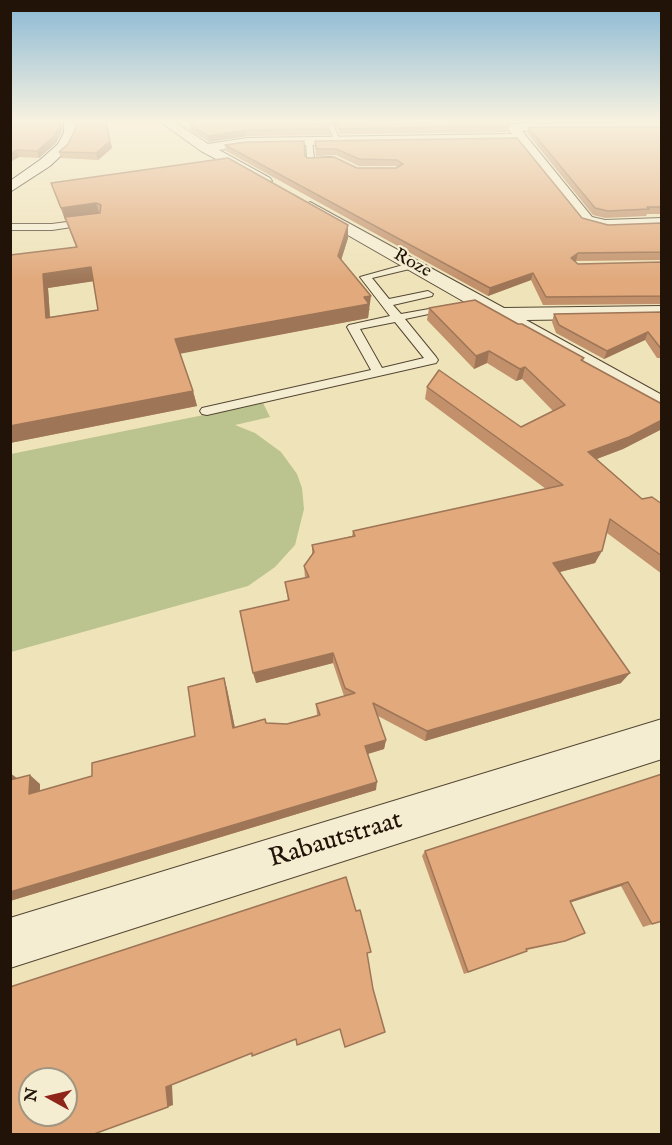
<!DOCTYPE html>
<style>
body{margin:0}
#map{position:relative;width:672px;height:1145px;overflow:hidden;background:#efe3b9;font-family:"IM FELL English",serif}
canvas{display:block}
.frame{position:absolute;inset:0;border:12px solid #211307;pointer-events:none}
.north{position:absolute;left:18px;top:1067px;width:60px;height:60px;box-sizing:border-box;background:#f5edd2;border:2px solid #a09681;border-radius:50%;rotate:278deg;font-size:16px;font-weight:700;line-height:24px;text-align:center;color:#211307}
.north::after{content:'';display:block;margin:auto;width:21px;height:27px;background:#8f2418;clip-path:polygon(50% 0,100% 100%,50% 72%,0 100%)}
</style>
<div id="map">
<canvas width="672" height="1145"></canvas>
<div class="frame"></div>
<div class="north">N</div>
</div>
<script>
const g = document.querySelector('canvas').getContext('2d');
g.lineJoin = 'round';
function paint(path, color) { g.fillStyle = color; g.fill(path, 'evenodd'); }
const toPath = rows => new Path2D(rows.map(r => 'M' + r).join(''));
function strokePath(path, color, width, dash) { g.strokeStyle = color; g.lineWidth = width; g.lineCap = dash ? 'butt' : 'round'; g.setLineDash(dash || []); g.stroke(path); }
function drawText(font, color, halo, rows, align = 'center') {
  g.font = font + ' "IM FELL English",serif'; g.lineWidth = 4.5; g.setLineDash([]); g.textBaseline = 'middle'; g.strokeStyle = halo; g.fillStyle = color; for (const [text, x, y, turn = 0] of rows) {
    g.save(); g.translate(x, y); g.rotate((+turn || 0) * Math.PI / 180); g.textAlign = isNaN(turn) ? turn : align; if (halo) g.strokeText(text, 0, 0); g.fillText(text, 0, 0); g.restore();
  }
}
const green = toPath([
 [263,403,270,417,235,425,255,433,281,452,297,474,302,488,304,509,295,545,275,567,248,586,11,652,11,454]
]);
const lane = toPath([
 [301,120,307,120,308,124,333,125,340,140,335,141,329,128,303,127,301,120],
 [309,139,312,141,314,158,331,157,334,161,307,162,306,141,309,139],
 [89,219,92,220,92,224,52,230,10,230,10,224,52,224,89,219],
 [414,262,419,265,418,267,372,278,389,299,428,291,433,294,432,296,393,305,401,314,457,304,457,308,405,319,436,357,438,360,436,363,207,415,202,414,200,411,202,408,371,370,347,327,349,325,390,316,360,277,414,262],
 [395,322,424,358,382,368,360,329,395,322]
]);
const street = toPath([
 [158,120,172,120,208,144,247,138,512,134,507,128,513,124,662,122,662,130,522,131,592,217,605,220,662,218,662,228,605,230,580,223,517,142,247,146,219,150,270,178,272,181,265,185,201,151,158,120],
 [310,202,504,308,662,306,662,318,526,320,662,395,662,412,653,410,304,210,302,207,310,202],
 [662,719,662,759,10,968,10,918,662,719]
]);
const secondary = toPath([
 [64,120,76,120,76,133,68,149,50,166,10,192,10,181,40,160,58,144,64,133,64,120]
]);
const wall = toPath([
 [10,120,62,132,56,143,39,158,19,157,10,162],
 [106,120,112,148,98,160,61,158,59,152,68,144,76,128],
 [309,120,626,120,513,122,508,125,507,132,340,134,333,123,310,122],
 [301,123,329,129,330,135,247,136,209,142,190,130,190,124],
 [528,127,662,127,662,214,647,214,646,216,605,218,593,215,527,133],
 [517,138,582,218,608,225,662,223,662,260,575,261,578,264,662,262,662,304,543,305,531,280,488,296,226,151,225,145,305,156,307,158,357,168,396,168,398,167,397,166,359,166,336,155,316,156,315,141],
 [51,183,348,225,348,238,341,260,370,310,369,310,368,318,180,353,193,391,197,406,10,443,10,255,76,247],
 [93,281,98,310,50,317,48,288],
 [429,308,518,324,584,358,583,361,662,404,662,429,623,449,597,459,642,499,662,504,662,574,607,533,595,563,560,572,621,683,425,741,378,716,386,740,384,749,368,754,376,790,10,901,17,778,40,784,40,791,92,776,195,736,224,678,227,689,235,728,266,723,287,724,317,715,316,704,344,696,333,663,256,683,288,600,285,582,305,578,304,566,312,555,312,545,352,536,353,531,546,489,425,399,427,387,521,427,553,411,522,379,516,381,487,363,474,369,427,320],
 [662,312,662,358,657,358,645,340,604,359,556,333,552,322,554,314],
 [662,774,662,921,643,927,621,886,570,902,585,933,559,943,527,950,522,953,464,974,422,856,425,851]
]);
const shadedWall = toPath([
 [60,120,62,120,62,132,56,143,39,158,37,151],
 [106,120,112,148,98,160,96,153],
 [508,120,513,120,513,122,507,126,506,122],
 [246,130,247,136,209,142,208,136],
 [16,150,19,157,10,162,10,154],
 [96,203,100,216,65,220,61,208],
 [348,225,348,238,338,270,338,256],
 [578,253,576,261,569,265,571,258],
 [91,267,95,281,48,288,51,332,46,318,43,274],
 [533,273,531,280,488,296,490,288],
 [371,296,368,318,179,354,175,339],
 [648,332,645,340,604,359,607,351],
 [489,351,487,363,474,369,476,356],
 [525,367,522,379,516,381,520,369],
 [193,391,197,406,10,443,10,426],
 [662,420,662,429,623,449,583,464,588,452],
 [602,551,595,563,548,575,553,563],
 [333,653,333,663,256,683,253,673],
 [630,673,621,683,425,741,427,731],
 [224,678,227,689,237,738,233,728],
 [386,740,384,749,364,755,365,746],
 [10,773,21,781,10,781],
 [30,775,40,784,40,802,29,794],
 [377,782,376,790,10,901,10,892],
 [628,882,621,886,563,905,570,901],
 [172,1085,173,1105,168,1107,166,1087]
]);
const building = toPath([
 [10,120,60,120,60,126,54,136,37,151,16,150,10,154,10,120],
 [76,120,105,120,110,141,96,153,59,152,68,144,76,128,76,120],
 [191,120,300,120,301,123,327,124,329,129,246,130,208,136,190,124,191,120],
 [335,120,508,120,506,122,508,126,340,129,335,120],
 [528,127,662,127,662,207,647,207,649,209,608,211,595,208,528,127],
 [517,138,582,218,608,225,662,223,662,252,578,253,571,258,578,264,662,262,662,296,546,297,533,273,490,288,225,145,247,142,304,141,305,156,307,158,334,157,357,168,396,168,403,164,397,160,359,159,336,149,316,149,315,141,517,138],
 [228,158,348,225,338,256,371,296,364,297,369,304,175,339,193,391,10,426,10,255,77,247,65,217,100,213,101,205,96,203,61,208,51,183,228,158],
 [91,267,98,310,46,318,43,274,91,267],
 [475,300,518,324,522,324,584,358,581,360,662,404,662,420,629,437,588,452,642,499,652,497,662,504,662,556,610,519,602,551,553,563,630,673,427,731,373,703,386,740,365,746,377,782,10,892,10,780,30,775,29,794,92,776,92,763,195,736,188,687,224,678,233,728,265,719,266,723,287,724,320,715,316,704,355,693,345,688,333,653,253,673,240,611,289,600,285,582,309,577,304,566,314,552,312,545,355,536,353,531,563,485,427,387,439,370,521,427,565,405,525,367,520,369,489,351,476,356,429,308,475,300],
 [662,312,662,350,648,332,607,351,559,325,554,314,662,312],
 [662,774,662,921,652,924,628,882,570,901,585,933,565,941,526,949,527,951,468,972,425,851,662,774],
 [346,877,356,911,360,910,371,952,367,953,373,989,385,1032,345,1047,340,1029,297,1045,296,1039,252,1056,252,1053,166,1087,168,1107,94,1134,10,1134,10,987,346,877],
 [30,1079,66,1079,66,1115,30,1115,30,1079]
]);
const farStreetnames = [
 ["Roze",412,264,29]
];
const nearStreetnames = [
 ["Rabautstraat",336,841,-17]
];
paint(green, '#bbc38e');
strokePath(lane, '#544734', 2);
strokePath(street, '#544734', 2);
strokePath(secondary, '#211307', 2);
paint(lane, '#f5edd2');
paint(street, '#f5edd2');
paint(secondary, '#f5edd2');
paint(wall, '#c2916b');
paint(shadedWall, '#9e7657');
paint(building, '#e1a97c');
strokePath(building, '#9e7657', 1.5);
const sky = g.createLinearGradient(0, 0, 0, 281);
sky.addColorStop(0, '#89b8d4');
sky.addColorStop(0.43, '#f8f2e0');
sky.addColorStop(1, '#f8f2e000');
g.fillStyle = sky;
g.fillRect(0, 0, 672, 281);
drawText('18px', '#211307', '#f5edd2', farStreetnames);
drawText('26px', '#211307', '#f5edd2', nearStreetnames);
</script>
